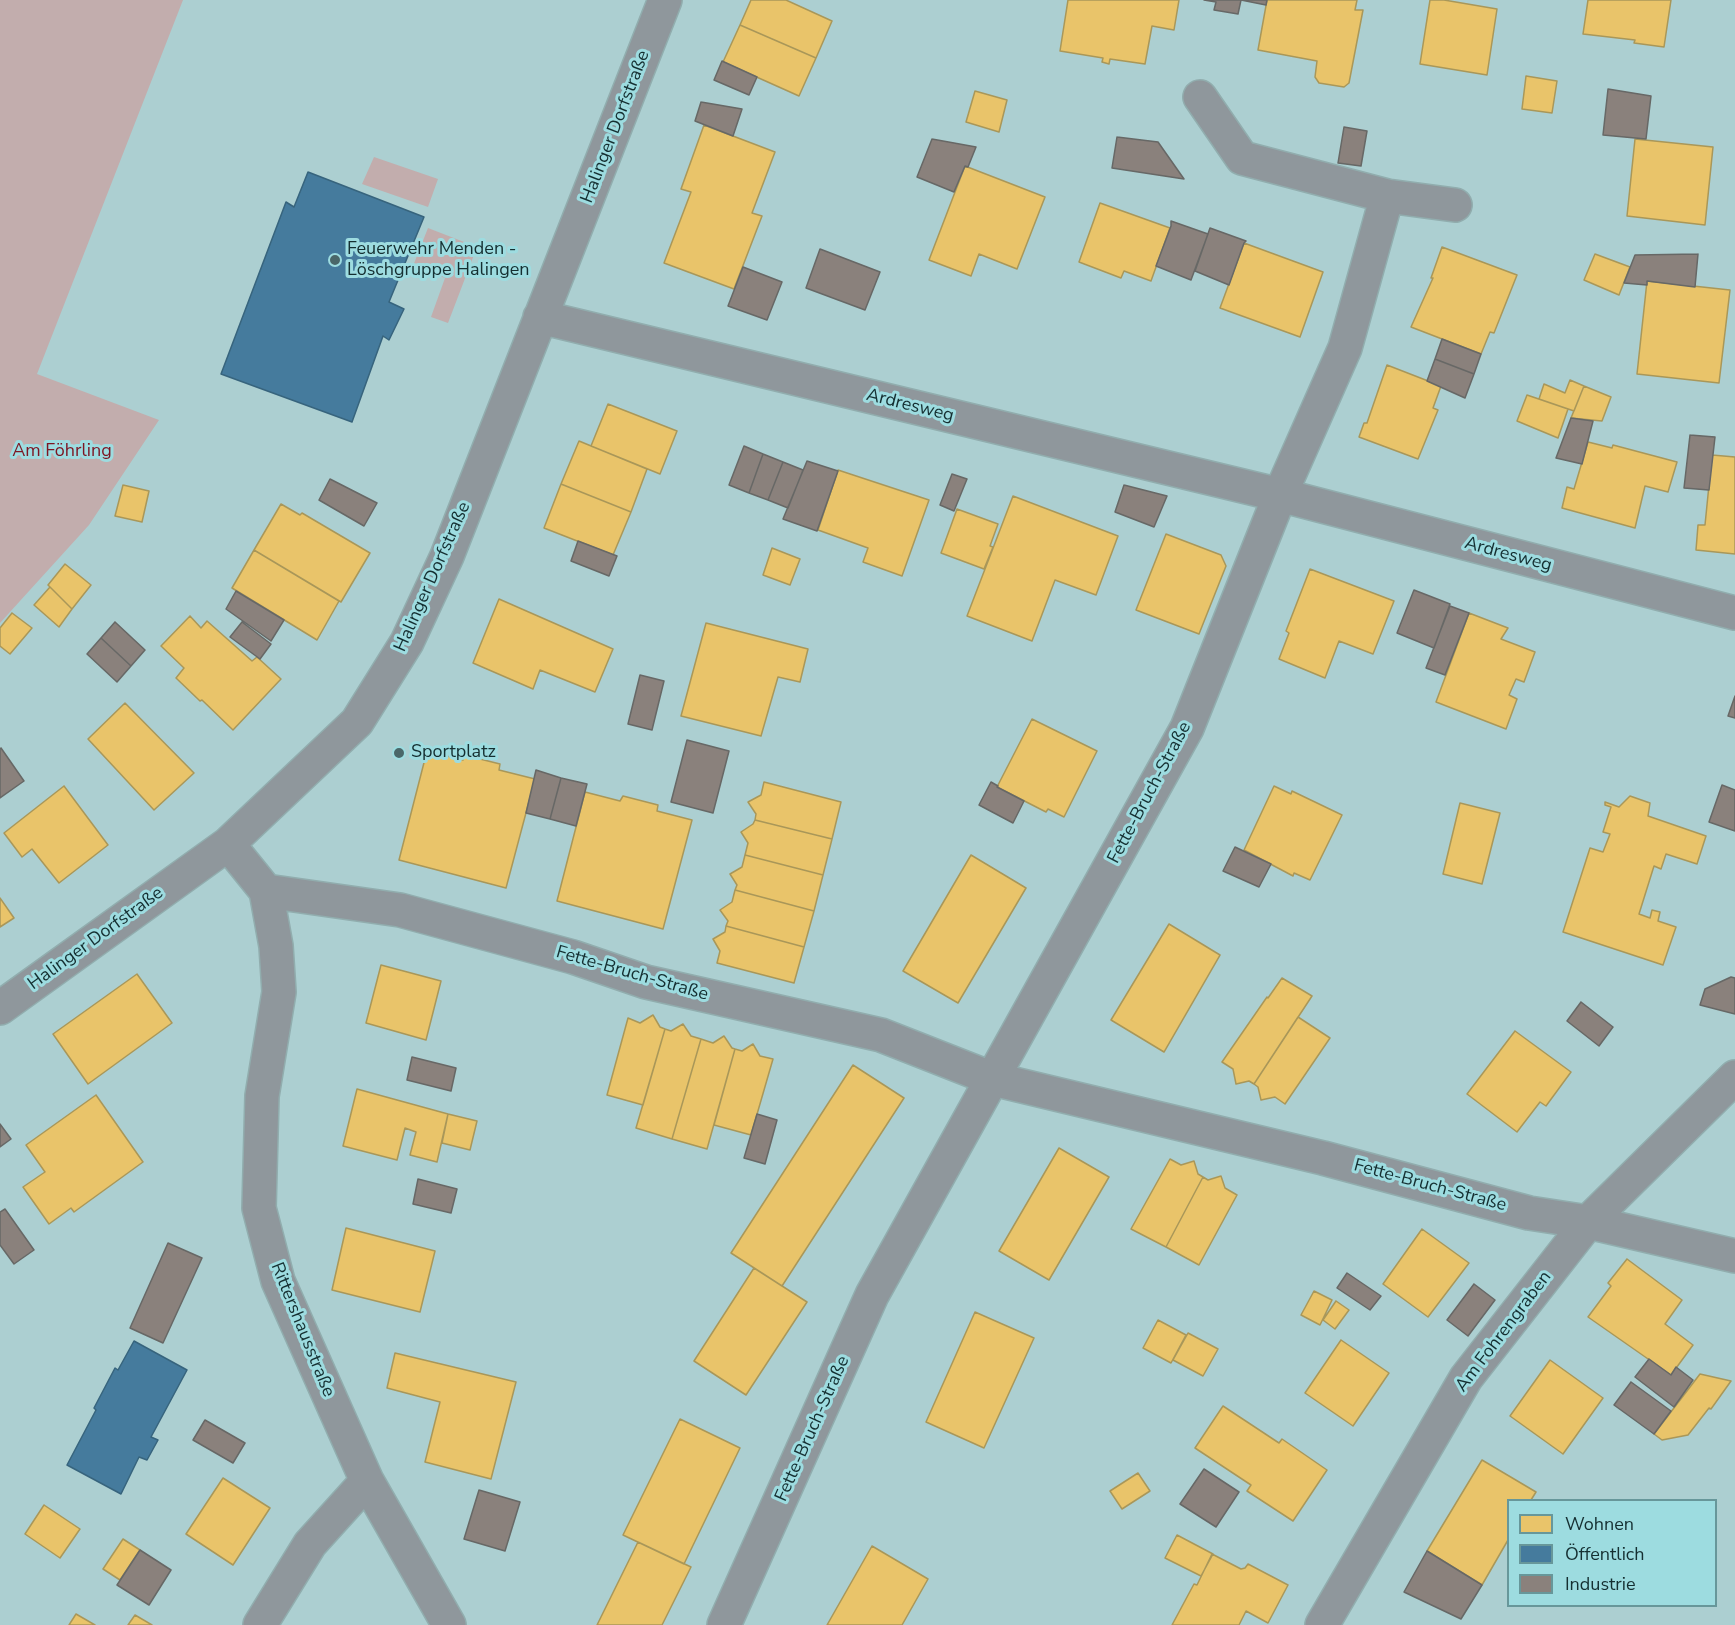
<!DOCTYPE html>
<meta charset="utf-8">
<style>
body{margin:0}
#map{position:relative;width:1735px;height:1625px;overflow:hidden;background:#accfd1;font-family:"Nunito Sans",sans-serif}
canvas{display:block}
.legend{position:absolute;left:1507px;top:1499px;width:210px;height:108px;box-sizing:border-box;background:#9ddce0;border:2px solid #67979a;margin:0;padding:8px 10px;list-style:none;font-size:18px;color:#152f31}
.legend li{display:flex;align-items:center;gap:12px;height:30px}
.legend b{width:30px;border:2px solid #67979a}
</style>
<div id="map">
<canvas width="1735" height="1625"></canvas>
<ul class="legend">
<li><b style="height:16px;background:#e9c46a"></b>Wohnen</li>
<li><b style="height:16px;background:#457b9d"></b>Öffentlich</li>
<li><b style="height:16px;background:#8a817c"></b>Industrie</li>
</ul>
</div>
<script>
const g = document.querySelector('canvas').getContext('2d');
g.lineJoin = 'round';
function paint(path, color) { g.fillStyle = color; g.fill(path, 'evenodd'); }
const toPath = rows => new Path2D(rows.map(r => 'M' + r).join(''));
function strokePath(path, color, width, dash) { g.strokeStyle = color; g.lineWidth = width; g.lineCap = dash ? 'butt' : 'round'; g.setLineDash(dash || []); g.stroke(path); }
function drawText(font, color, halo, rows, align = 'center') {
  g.font = font + ' "Nunito Sans",sans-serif'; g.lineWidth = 6; g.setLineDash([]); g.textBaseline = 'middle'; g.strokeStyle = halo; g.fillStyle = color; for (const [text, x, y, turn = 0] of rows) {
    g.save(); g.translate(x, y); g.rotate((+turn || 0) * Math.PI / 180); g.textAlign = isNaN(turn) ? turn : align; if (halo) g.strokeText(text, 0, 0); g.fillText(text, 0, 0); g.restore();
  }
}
const green = toPath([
 [0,0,183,0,37,374,159,420,89,525,0,623],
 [374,157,438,179,428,207,362,184],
 [428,228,477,247,448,323,431,317,445,278,413,266]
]);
const homes = toPath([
 [751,0,786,0,832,21,816,58,740,25,751,0],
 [1068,0,1179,0,1174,30,1152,26,1145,64,1110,59,1109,64,1102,62,1103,58,1060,51,1068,0],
 [1267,0,1357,0,1355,10,1363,10,1349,83,1344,87,1319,83,1315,77,1317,61,1258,50,1267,0],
 [1430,0,1444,0,1497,9,1487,75,1420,64,1430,0],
 [1588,0,1671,0,1664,47,1634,43,1635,40,1583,34,1588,0],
 [740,25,816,58,799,96,723,62,740,25],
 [1526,76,1557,81,1552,113,1522,109,1526,76],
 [975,91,1007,100,999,132,966,122,975,91],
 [704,125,775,152,752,213,762,216,734,289,664,263,691,192,681,189,704,125],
 [1635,139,1713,147,1705,225,1627,216,1635,139],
 [965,166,1045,197,1017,269,979,254,971,276,929,260,965,166],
 [1100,203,1170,228,1151,281,1124,271,1121,278,1079,262,1100,203],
 [1244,243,1323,272,1300,337,1220,308,1244,243],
 [1442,247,1517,275,1494,333,1490,332,1481,354,1411,327,1433,278,1431,278,1442,247],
 [1595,254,1630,267,1619,295,1584,280,1595,254],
 [1647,281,1730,290,1719,383,1637,374,1647,281],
 [1387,365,1441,386,1433,408,1438,410,1418,459,1359,437,1364,423,1367,423,1387,365],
 [1570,380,1584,386,1574,411,1539,399,1544,384,1565,393,1570,380],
 [1584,386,1611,397,1602,421,1571,418,1584,386],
 [1527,395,1568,409,1558,438,1517,421,1527,395],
 [608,404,677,431,660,474,591,446,608,404],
 [579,441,647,469,631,512,561,484,579,441],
 [1588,442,1612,448,1613,445,1677,462,1668,492,1645,486,1635,528,1562,508,1567,487,1574,489,1588,442],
 [1712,455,1735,457,1735,554,1696,550,1698,525,1705,525,1712,455],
 [838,470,929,500,902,576,863,562,868,548,818,530,838,470],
 [561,484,631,512,613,555,544,528,561,484],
 [123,485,149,491,142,522,115,516,123,485],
 [1013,496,1118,536,1096,595,1055,580,1032,641,967,616,1013,496],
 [281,504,300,515,302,513,370,553,341,602,254,550,281,504],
 [957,509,998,524,990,546,993,547,984,569,941,553,957,509],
 [1166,534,1221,555,1226,566,1199,634,1136,610,1166,534],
 [772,548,800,559,790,585,763,575,772,548],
 [254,550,339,601,317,640,232,588,254,550],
 [65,564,91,585,72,609,48,585,65,564],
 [1310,569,1394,601,1373,654,1339,641,1325,678,1279,659,1289,633,1286,631,1310,569],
 [50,587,72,609,59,627,34,605,50,587],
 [499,599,613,649,595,692,540,670,533,689,473,663,499,599],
 [12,613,32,628,10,654,0,646,0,628,12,613],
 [1469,613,1508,628,1501,639,1535,652,1524,682,1516,679,1509,695,1517,699,1506,729,1436,702,1469,613],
 [190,616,201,628,207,621,252,661,257,657,281,679,233,730,202,700,200,701,176,678,184,668,161,646,190,616],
 [706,623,808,649,800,682,778,677,761,736,681,716,706,623],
 [125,703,194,773,154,810,88,739,125,703],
 [1032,719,1097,751,1064,817,1048,809,1046,812,997,787,1032,719],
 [427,751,463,760,464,755,500,764,499,770,535,779,506,888,399,860,427,751],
 [764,782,841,802,832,839,755,820,756,814,748,802,761,795,764,782],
 [64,786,108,845,59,883,32,849,22,857,4,833,64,786],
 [1274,786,1291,794,1292,791,1342,815,1310,880,1294,873,1293,876,1244,850,1274,786],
 [585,792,620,801,623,796,658,805,657,811,692,820,663,929,557,901,585,792],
 [1630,796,1650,803,1648,816,1706,836,1697,864,1666,854,1661,869,1654,866,1639,914,1650,918,1652,910,1660,912,1658,921,1676,927,1663,965,1563,932,1590,848,1603,852,1610,834,1603,832,1611,807,1605,805,1605,802,1619,807,1630,796],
 [1460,803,1500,813,1482,884,1443,874,1460,803],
 [755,820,832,839,823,875,745,855,748,843,741,832,753,824,755,820],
 [745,855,823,875,814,911,735,890,737,885,730,874,742,867,745,855],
 [971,855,1026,888,958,1003,903,971,971,855],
 [735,890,814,911,804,947,726,926,728,921,720,910,732,902,735,890],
 [0,898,14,918,0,927,0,898],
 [1169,924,1220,955,1164,1052,1111,1020,1169,924],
 [726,926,804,947,794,983,717,963,720,951,713,939,725,932,726,926],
 [381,965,441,981,426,1040,366,1023,381,965],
 [137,974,172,1023,88,1084,53,1034,137,974],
 [1282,978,1312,996,1254,1084,1249,1081,1236,1084,1233,1069,1222,1062,1267,997,1268,998,1282,978],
 [653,1015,660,1027,665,1029,643,1105,607,1095,628,1018,640,1023,653,1015],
 [1298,1017,1330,1038,1285,1104,1275,1097,1261,1100,1258,1087,1254,1084,1298,1017],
 [683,1024,691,1036,701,1039,672,1139,636,1128,665,1029,671,1031,683,1024],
 [1515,1031,1571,1072,1546,1106,1540,1102,1517,1132,1467,1094,1515,1031],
 [724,1036,732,1048,735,1049,707,1149,672,1139,701,1039,713,1043,724,1036],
 [753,1044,760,1056,773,1059,751,1135,714,1125,735,1049,742,1051,753,1044],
 [853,1065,904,1098,782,1286,731,1253,853,1065],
 [357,1089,448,1114,437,1162,410,1155,416,1132,405,1128,397,1160,343,1146,357,1089],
 [96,1095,143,1162,74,1212,71,1208,49,1224,23,1187,45,1172,26,1145,96,1095],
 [448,1114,477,1121,470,1150,442,1143,448,1114],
 [1059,1148,1109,1177,1049,1280,999,1251,1059,1148],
 [1170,1159,1181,1165,1194,1161,1198,1174,1203,1177,1166,1247,1131,1229,1170,1159],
 [1221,1176,1225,1188,1237,1195,1199,1265,1166,1247,1203,1177,1208,1180,1221,1176],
 [346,1228,435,1251,420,1312,332,1290,346,1228],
 [1422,1229,1469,1263,1428,1317,1383,1284,1422,1229],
 [1627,1259,1682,1300,1665,1324,1693,1345,1671,1375,1588,1317,1611,1286,1608,1283,1627,1259],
 [754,1268,807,1302,746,1395,694,1361,754,1268],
 [1314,1291,1332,1300,1320,1325,1301,1315,1314,1291],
 [1336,1301,1349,1310,1335,1329,1323,1320,1336,1301],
 [975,1312,1034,1338,984,1448,926,1422,975,1312],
 [1158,1320,1186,1335,1171,1363,1143,1348,1158,1320],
 [1188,1333,1218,1349,1203,1376,1173,1360,1188,1333],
 [1341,1340,1389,1373,1353,1426,1305,1393,1341,1340],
 [395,1353,516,1382,491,1479,425,1462,440,1402,387,1388,395,1353],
 [1550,1360,1603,1398,1563,1454,1510,1416,1550,1360],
 [1700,1374,1731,1381,1711,1409,1709,1408,1688,1435,1662,1440,1654,1434,1700,1374],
 [1223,1406,1279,1443,1282,1439,1327,1470,1293,1521,1247,1491,1251,1485,1195,1448,1223,1406],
 [680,1419,740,1448,684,1564,623,1535,680,1419],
 [1482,1460,1536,1492,1531,1500,1508,1500,1508,1540,1482,1585,1427,1551,1482,1460],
 [1138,1473,1150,1491,1122,1509,1110,1491,1138,1473],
 [223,1478,270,1508,233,1565,186,1534,223,1478],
 [44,1505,80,1529,60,1558,25,1534,44,1505],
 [1177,1535,1213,1554,1201,1576,1165,1558,1177,1535],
 [123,1539,140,1550,120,1580,103,1569,123,1539],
 [638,1542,691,1567,662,1625,597,1625,638,1542],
 [872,1546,928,1579,902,1625,827,1625,872,1546],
 [1212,1554,1241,1569,1245,1568,1248,1564,1288,1585,1268,1623,1246,1611,1239,1625,1172,1625,1194,1584,1197,1585,1212,1554],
 [76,1614,95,1625,69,1625,76,1614],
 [135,1615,152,1625,128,1625,135,1615]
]);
const public = toPath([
 [308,172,424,217,389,302,404,309,389,340,383,336,352,422,221,374,286,202,294,207,308,172],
 [134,1341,187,1370,151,1437,158,1440,147,1460,139,1457,121,1494,67,1465,96,1410,94,1408,115,1368,118,1370,134,1341]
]);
const industry = toPath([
 [1204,0,1241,0,1238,14,1214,10,1216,2,1204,0],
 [1241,0,1267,0,1266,5,1241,0],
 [722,61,757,77,749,95,714,80,722,61],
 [1608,89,1651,96,1646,139,1603,135,1608,89],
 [701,102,742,109,733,136,695,121,701,102],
 [1344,127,1367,131,1361,166,1338,163,1344,127],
 [1117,137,1158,142,1184,179,1112,168,1117,137],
 [932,139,976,147,968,167,965,166,954,192,917,177,932,139],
 [1171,221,1208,234,1191,280,1156,266,1171,226,1171,221],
 [1210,228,1246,241,1244,243,1229,285,1195,271,1210,228],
 [820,249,880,272,865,310,806,288,820,249],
 [1698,254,1695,287,1647,281,1647,285,1624,283,1635,255,1698,254],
 [743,267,782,282,767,320,728,306,743,267],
 [1442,339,1481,354,1474,374,1435,359,1442,339],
 [1435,359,1474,374,1465,398,1427,381,1435,359],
 [1571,418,1593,421,1582,464,1556,458,1571,418],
 [1690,435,1715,437,1709,490,1684,488,1690,435],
 [744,446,763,454,749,493,729,485,744,446],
 [763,454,783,462,768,500,749,493,763,454],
 [807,461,838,471,817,531,783,519,807,461],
 [783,462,803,470,788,508,768,500,783,462],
 [952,474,967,479,954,511,940,505,952,474],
 [330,479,377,503,364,526,319,500,330,479],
 [1124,485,1167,496,1154,527,1115,512,1124,485],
 [578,541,617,556,609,576,571,561,578,541],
 [1414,590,1450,604,1434,648,1397,633,1414,590],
 [236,591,284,620,271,641,226,609,236,591],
 [1450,606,1469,613,1445,675,1426,668,1450,606],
 [115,622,145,650,131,666,101,638,115,622],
 [242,622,271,644,260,659,230,637,242,622],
 [101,638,131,666,117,682,87,654,101,638],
 [640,675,664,681,652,730,628,724,640,675],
 [1735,696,1735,718,1728,716,1735,696],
 [687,740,729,751,713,813,671,802,687,740],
 [1,748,24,781,0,798,0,749,1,748],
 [536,770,561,778,550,819,526,813,536,770],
 [561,778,587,784,576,826,550,819,561,778],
 [991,782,998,786,997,787,1024,801,1013,823,979,805,991,782],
 [1722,785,1735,790,1735,831,1709,822,1722,785],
 [1235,847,1271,864,1259,887,1223,871,1235,847],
 [1731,977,1735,978,1735,1014,1700,1005,1705,989,1731,977],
 [1581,1002,1613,1027,1599,1046,1567,1021,1581,1002],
 [412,1057,456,1068,451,1091,407,1080,412,1057],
 [757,1114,777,1120,765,1164,744,1158,757,1114],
 [0,1124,11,1139,0,1147,0,1124],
 [418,1179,457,1189,451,1213,413,1204,418,1179],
 [5,1209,34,1250,14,1264,0,1245,0,1212,5,1209],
 [168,1243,202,1258,163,1343,130,1328,168,1243],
 [1347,1273,1381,1296,1370,1310,1337,1288,1347,1273],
 [1474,1284,1495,1300,1468,1336,1447,1320,1474,1284],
 [1649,1359,1671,1375,1676,1367,1693,1380,1674,1407,1635,1377,1649,1359],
 [1631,1382,1671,1411,1654,1434,1614,1405,1631,1382],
 [205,1420,245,1443,233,1463,193,1440,205,1420],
 [1204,1469,1239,1492,1216,1527,1180,1504,1204,1469],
 [479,1490,520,1502,505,1551,464,1539,479,1490],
 [140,1550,171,1570,149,1605,117,1585,140,1550],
 [1427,1551,1482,1585,1461,1619,1404,1592,1427,1551]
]);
const minor = toPath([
 [1200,97,1242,158,1387,196],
 [540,317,1280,495,1735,613],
 [228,844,266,891,276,946,279,992,262,1096,259,1208,278,1281,367,1481,449,1625],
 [266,891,400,910,573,957,646,982,881,1035,993,1079,1323,1158,1529,1213,1588,1222,1735,1256],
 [0,1008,228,844,357,722,407,642,447,556,665,0],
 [260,1625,310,1544,367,1481],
 [724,1625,872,1295,1187,728,1280,495,1345,348,1387,196,1455,205],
 [1322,1625,1466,1378,1588,1222,1735,1077]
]);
const markers = [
 [335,260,6,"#4a6769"],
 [399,753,6,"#4a6769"]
];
const streetNames = [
 ["Halinger Dorfstraße",616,127,-69],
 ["Ardresweg",910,406,14],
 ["Ardresweg",1508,555,15],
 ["Halinger Dorfstraße",433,577,-66],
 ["Fette-Bruch-Straße",1150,793,-62],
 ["Halinger Dorfstraße",96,939,-36],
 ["Fette-Bruch-Straße",632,974,16],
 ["Fette-Bruch-Straße",1430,1186,15],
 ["Rittershausstraße",302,1330,68],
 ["Am Fohrengraben",1504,1332,-53],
 ["Fette-Bruch-Straße",813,1429,-66]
];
const poiNames = [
 ["Feuerwehr Menden -",347,250],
 ["Löschgruppe Halingen",347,271],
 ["Sportplatz",411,753]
];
const parkNames = [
 ["Am Föhrling",62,452]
];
paint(green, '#c2adad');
paint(homes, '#e9c46a');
strokePath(homes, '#a99759', 1.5);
paint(public, '#457b9d');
strokePath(public, '#37647d', 1.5);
paint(industry, '#8a817c');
strokePath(industry, '#676866', 1.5);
strokePath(minor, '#91adae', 36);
strokePath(minor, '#8f979c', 33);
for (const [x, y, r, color] of markers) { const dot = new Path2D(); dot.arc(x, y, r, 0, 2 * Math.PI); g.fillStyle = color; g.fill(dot); strokePath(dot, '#9ddce0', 2); }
drawText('18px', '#152f31', '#9ddce0', streetNames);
drawText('18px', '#152f31', '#9ddce0', poiNames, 'left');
drawText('18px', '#7e1522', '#9ddce0', parkNames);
</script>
